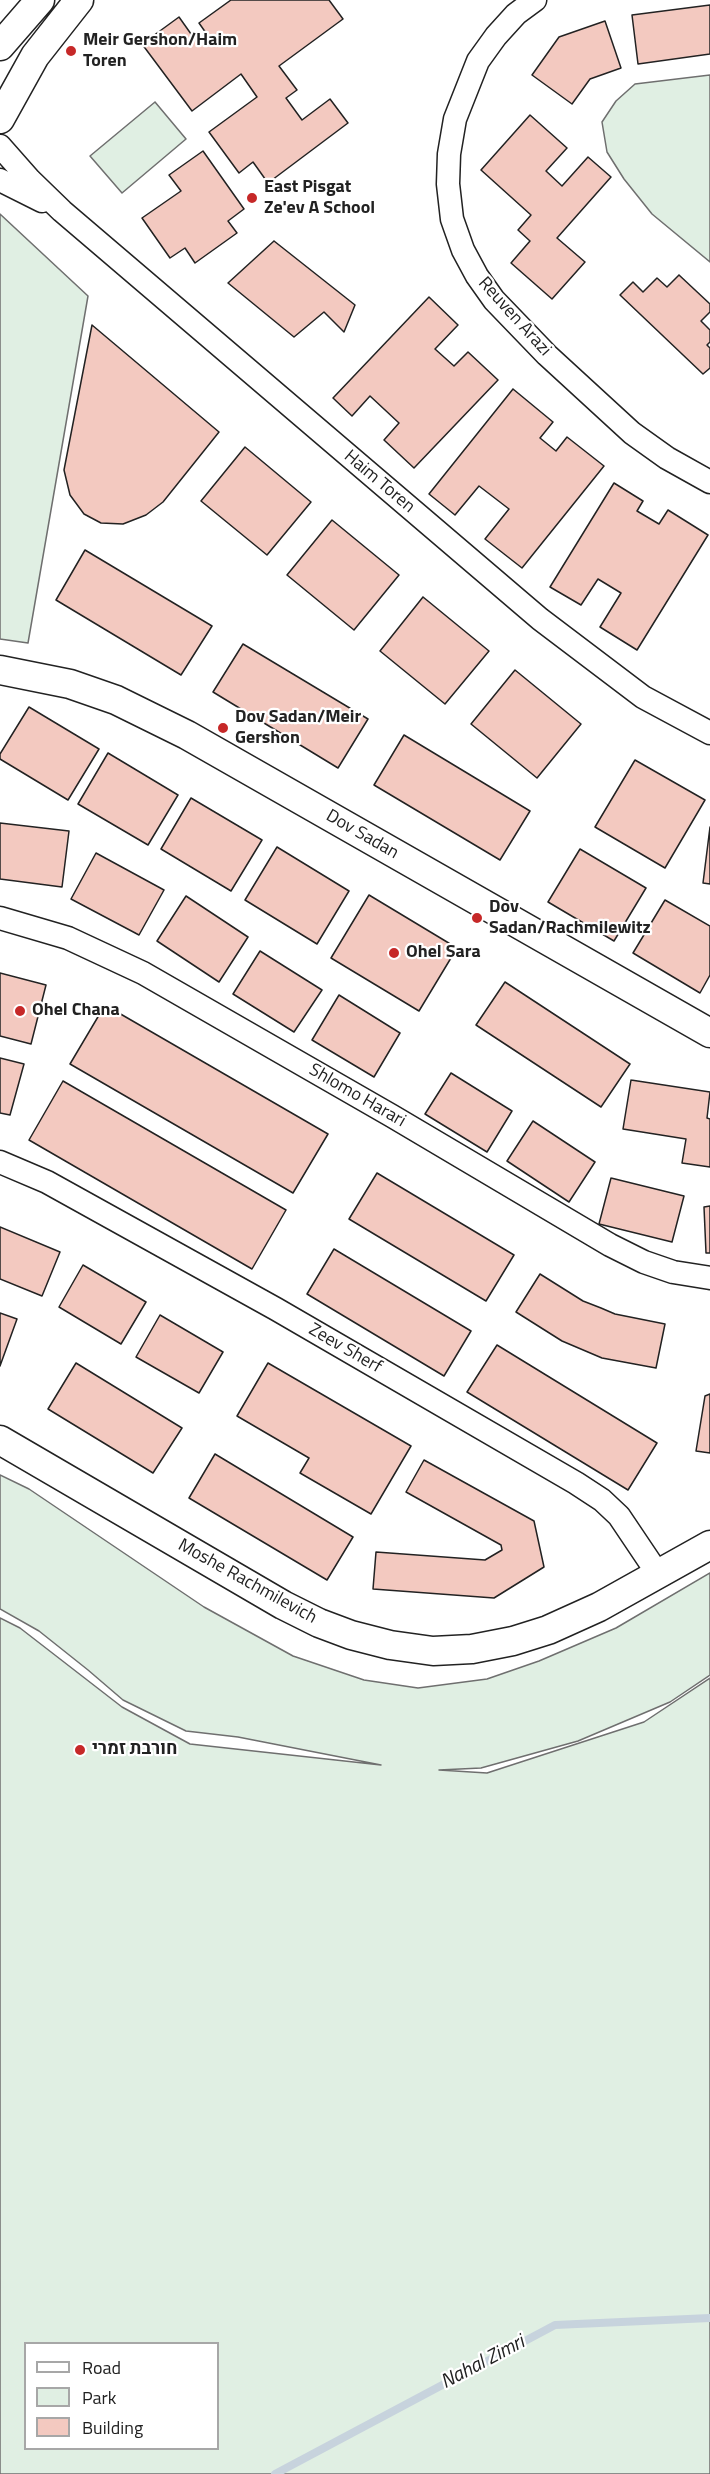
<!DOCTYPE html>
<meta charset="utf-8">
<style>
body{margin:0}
#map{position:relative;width:710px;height:2474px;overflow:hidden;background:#fff;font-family:"Titillium Web",sans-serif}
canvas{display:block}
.legend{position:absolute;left:24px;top:2342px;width:195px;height:108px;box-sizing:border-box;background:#fff;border:2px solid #a7a7a7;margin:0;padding:8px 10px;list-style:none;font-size:18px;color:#222}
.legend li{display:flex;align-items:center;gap:12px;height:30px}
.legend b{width:30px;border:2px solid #a7a7a7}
</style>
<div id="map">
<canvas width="710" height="2474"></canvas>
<ul class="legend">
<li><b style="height:8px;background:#fff"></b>Road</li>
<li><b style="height:16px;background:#e0efe3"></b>Park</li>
<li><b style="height:16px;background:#f3c9c0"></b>Building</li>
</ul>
</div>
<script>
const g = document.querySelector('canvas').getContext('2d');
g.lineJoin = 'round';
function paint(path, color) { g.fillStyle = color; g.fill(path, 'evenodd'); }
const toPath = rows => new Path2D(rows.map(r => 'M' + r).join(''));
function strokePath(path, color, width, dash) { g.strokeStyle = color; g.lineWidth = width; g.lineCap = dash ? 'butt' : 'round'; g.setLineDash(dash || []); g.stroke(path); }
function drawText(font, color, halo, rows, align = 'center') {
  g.font = font + ' "Titillium Web",Heebo,sans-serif'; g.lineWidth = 4.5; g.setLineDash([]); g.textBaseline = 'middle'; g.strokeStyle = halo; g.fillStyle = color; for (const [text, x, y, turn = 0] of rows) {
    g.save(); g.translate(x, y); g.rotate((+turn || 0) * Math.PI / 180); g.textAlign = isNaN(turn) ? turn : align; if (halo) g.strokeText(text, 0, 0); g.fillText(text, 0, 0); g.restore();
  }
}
const green = toPath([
 [710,75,710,262,652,214,624,179,607,152,602,122,616,101,635,84,710,75],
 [155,102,186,139,122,193,90,156,155,102],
 [0,214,88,296,28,643,0,639,0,214],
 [0,1475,29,1489,204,1607,293,1656,364,1680,418,1688,487,1679,539,1661,616,1628,710,1573,710,1675,670,1702,578,1741,481,1768,439,1770,487,1773,644,1722,710,1678,710,2474,0,2474,0,1618,20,1628,122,1707,190,1744,381,1765,238,1737,186,1731,123,1700,88,1670,39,1631,0,1609,0,1475],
 [26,2344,218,2344,218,2448,26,2448,26,2344]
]);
const stream = toPath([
 [275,2474,555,2325,710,2318]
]);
const building = toPath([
 [231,0,329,0,343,19,279,66,297,90,286,98,302,120,330,99,348,123,268,183,253,162,239,173,209,132,257,97,241,74,192,111,142,44,179,17,196,41,206,33,199,23,231,0],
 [710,5,710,54,638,64,632,15,710,5],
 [605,21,621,68,590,79,572,104,532,75,559,37,605,21],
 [530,115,567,148,546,171,562,186,588,157,611,177,557,238,585,262,552,299,511,263,530,241,518,230,531,215,481,170,530,115],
 [203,151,244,209,228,221,237,233,195,263,185,248,170,258,142,218,181,191,169,175,203,151],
 [274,241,355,305,344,332,324,312,294,337,228,283,274,241],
 [679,275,710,304,710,312,701,321,710,330,710,342,707,345,710,348,710,368,703,374,620,295,633,282,643,292,657,278,667,287,679,275],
 [429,297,458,325,435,349,454,366,468,352,498,380,414,468,384,440,399,423,370,396,352,416,333,398,429,297],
 [92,325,219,432,163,502,146,515,123,524,101,523,84,514,70,495,64,470,92,325],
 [513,389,553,422,540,438,556,451,567,437,604,466,522,568,485,539,509,509,479,486,455,515,429,494,513,389],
 [245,447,311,502,267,555,201,501,245,447],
 [614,483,643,501,637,511,659,524,668,510,708,535,637,650,600,627,621,593,598,579,581,605,550,587,614,483],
 [332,520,399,575,354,630,287,575,332,520],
 [85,550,212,626,181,675,56,600,85,550],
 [423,597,489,651,445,704,380,651,423,597],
 [243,644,368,719,338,768,213,692,243,644],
 [515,670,581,724,537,778,471,724,515,670],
 [29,707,99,749,68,800,0,759,0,754,29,707],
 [404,735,530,811,500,860,374,785,404,735],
 [108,753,178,795,148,845,78,804,108,753],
 [635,760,705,800,665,868,595,827,635,760],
 [191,798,262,840,231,891,161,849,191,798],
 [0,823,69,831,62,887,0,879,0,823],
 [710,827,710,884,703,883,710,827],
 [277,847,349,891,317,944,245,900,277,847],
 [580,849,646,888,614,941,548,902,580,849],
 [96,853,164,890,139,935,71,899,96,853],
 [369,895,457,948,419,1011,331,958,369,895],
 [186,896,248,937,219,982,157,941,186,896],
 [665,900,710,926,710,975,700,993,633,953,665,900],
 [260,951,322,990,294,1032,233,994,260,951],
 [0,973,46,985,31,1044,0,1036,0,973],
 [505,982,630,1064,601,1107,476,1025,505,982],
 [339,995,400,1033,374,1077,312,1040,339,995],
 [105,1005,328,1134,293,1193,70,1064,105,1005],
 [0,1058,24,1064,10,1115,0,1113,0,1058],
 [451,1073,512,1111,487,1152,425,1114,451,1073],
 [631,1080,710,1092,707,1118,710,1119,710,1167,682,1163,686,1139,623,1129,631,1080],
 [63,1081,286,1210,252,1269,29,1140,63,1081],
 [533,1121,595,1162,569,1202,507,1161,533,1121],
 [377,1173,514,1255,486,1301,349,1219,377,1173],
 [611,1178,684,1196,672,1242,599,1224,611,1178],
 [710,1206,710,1253,706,1253,704,1207,710,1206],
 [0,1227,60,1252,42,1296,0,1279,0,1227],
 [334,1249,471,1331,444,1376,307,1294,334,1249],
 [83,1265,146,1302,121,1344,59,1307,83,1265],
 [540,1274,583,1301,601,1308,615,1314,665,1324,656,1368,602,1358,562,1341,516,1312,540,1274],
 [0,1313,17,1319,0,1366,0,1313],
 [160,1315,223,1352,199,1393,136,1357,160,1315],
 [497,1345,657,1443,628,1490,467,1392,497,1345],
 [76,1363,182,1428,153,1473,48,1409,76,1363],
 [268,1363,411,1446,371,1514,300,1473,309,1458,237,1416,268,1363],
 [710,1394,710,1453,696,1451,705,1396,710,1394],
 [215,1454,353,1537,327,1580,189,1498,215,1454],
 [424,1460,534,1521,544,1567,494,1598,373,1589,376,1552,485,1560,502,1550,501,1545,406,1492,424,1460]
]);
const minor = toPath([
 [535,0,516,14,496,36,478,61,455,119,449,154,448,184,452,219,463,250,477,276,494,300,547,355,632,433,667,458,710,482],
 [0,146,30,180,62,211,540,619,643,697,710,733],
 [0,180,42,201],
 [0,918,68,938,143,973,392,1116,610,1245,644,1262,673,1272,710,1278],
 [0,1162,47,1182,276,1309,576,1483,602,1500,619,1516,658,1574]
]);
const tertiary = toPath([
 [0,46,40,0],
 [0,119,35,56,79,0],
 [0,670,70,684,116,700,187,735,710,1033],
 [0,1440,283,1605,319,1623,351,1635,390,1645,433,1651,472,1649,513,1641,548,1630,599,1607,710,1545]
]);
const markers = [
 [71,51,6,"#c62828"],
 [252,198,6,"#c62828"],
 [223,728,6,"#c62828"],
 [477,918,6,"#c62828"],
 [394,953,6,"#c62828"],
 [20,1011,6,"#c62828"],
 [80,1750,6,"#c62828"]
];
const poiNames = [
 ["Meir Gershon/Haim",83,41],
 ["Toren",83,62],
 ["East Pisgat",264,188],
 ["Ze'ev A School",264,209],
 ["Dov Sadan/Meir",235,718],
 ["Gershon",235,739],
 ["Dov",489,908],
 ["Sadan/Rachmilewitz",489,929],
 ["Ohel Sara",406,953],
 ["Ohel Chana",32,1011],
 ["חורבת זמרי",92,1750]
];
const streetNames = [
 ["Reuven Arazi",514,317,48],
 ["Haim Toren",379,482,40],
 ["Dov Sadan",362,835,30],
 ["Shlomo Harari",357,1096,30],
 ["Zeev Sherf",345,1349,30],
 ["Moshe Rachmilevich",247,1582,29]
];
const waterNames = [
 ["Nahal Zimri",483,2363,-28]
];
paint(green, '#e0efe3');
strokePath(green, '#6f6f6f', 1.5);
strokePath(stream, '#c7d3dd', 8);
paint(building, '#f3c9c0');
strokePath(building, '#222', 1.5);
strokePath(minor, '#222', 25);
strokePath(tertiary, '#222', 31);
strokePath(minor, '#fff', 22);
strokePath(tertiary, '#fff', 28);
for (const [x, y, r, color] of markers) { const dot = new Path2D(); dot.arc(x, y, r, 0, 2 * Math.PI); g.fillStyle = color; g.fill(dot); strokePath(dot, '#fff', 2); }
drawText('bold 18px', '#222', '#fff', poiNames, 'left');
drawText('18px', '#222', '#fff', streetNames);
drawText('italic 20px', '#222', '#fff', waterNames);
</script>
